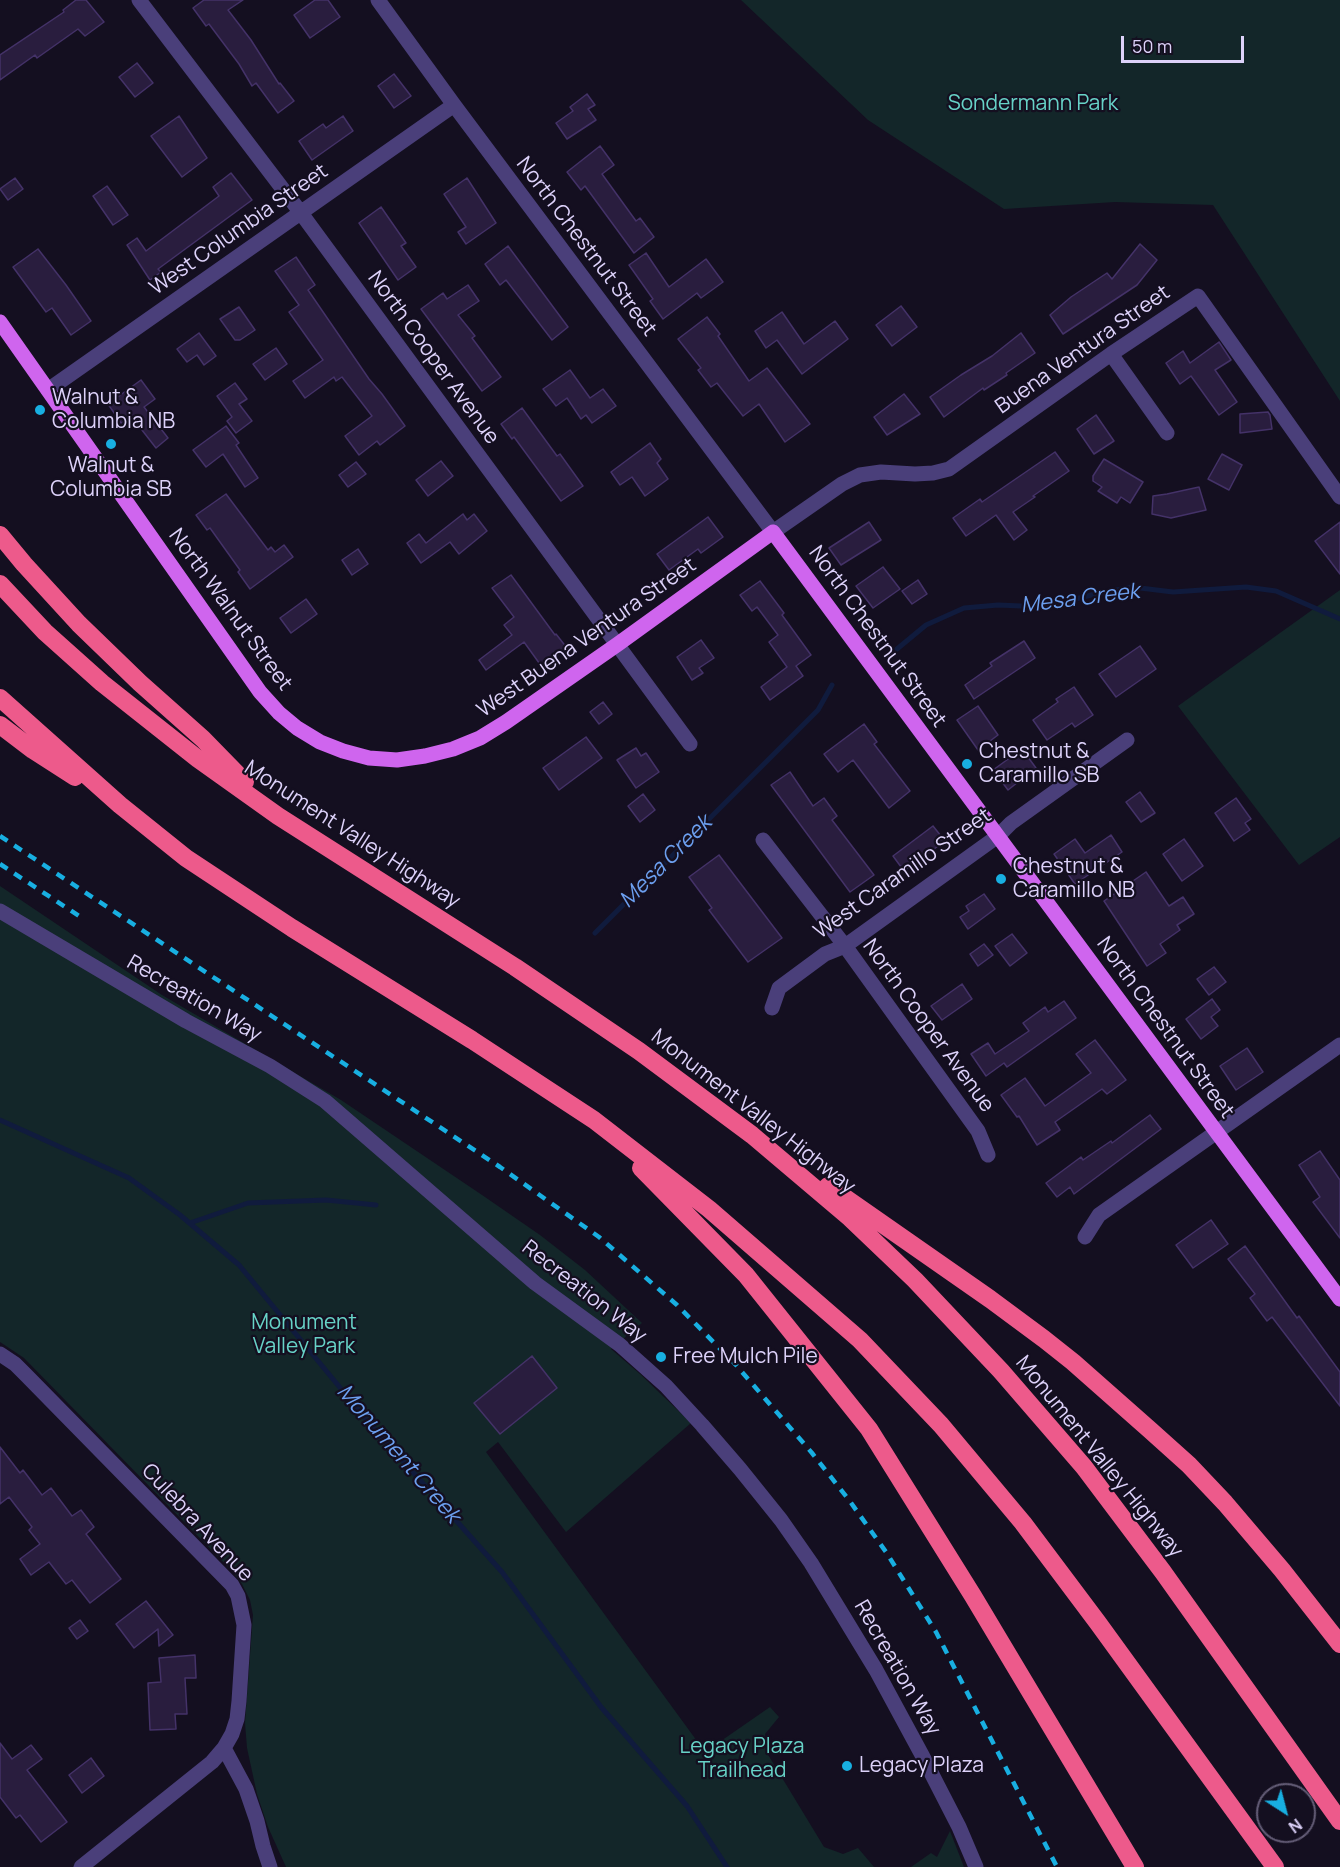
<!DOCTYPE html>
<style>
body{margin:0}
#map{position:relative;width:1340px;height:1867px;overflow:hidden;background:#140f20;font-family:Manrope,sans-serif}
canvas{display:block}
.north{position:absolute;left:1256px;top:1783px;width:60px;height:60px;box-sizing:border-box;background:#140f20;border:2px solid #645d77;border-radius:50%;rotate:144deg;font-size:16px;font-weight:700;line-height:24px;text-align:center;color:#ddd2fa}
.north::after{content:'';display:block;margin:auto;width:21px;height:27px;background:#18afe1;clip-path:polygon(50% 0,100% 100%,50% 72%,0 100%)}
.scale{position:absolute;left:1121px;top:36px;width:123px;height:27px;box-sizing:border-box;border:3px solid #ddd2fa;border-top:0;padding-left:8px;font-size:18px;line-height:21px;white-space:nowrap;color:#ddd2fa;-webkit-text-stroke:4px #140f20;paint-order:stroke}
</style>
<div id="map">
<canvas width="1340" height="1867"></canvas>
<div class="north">N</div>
<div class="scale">50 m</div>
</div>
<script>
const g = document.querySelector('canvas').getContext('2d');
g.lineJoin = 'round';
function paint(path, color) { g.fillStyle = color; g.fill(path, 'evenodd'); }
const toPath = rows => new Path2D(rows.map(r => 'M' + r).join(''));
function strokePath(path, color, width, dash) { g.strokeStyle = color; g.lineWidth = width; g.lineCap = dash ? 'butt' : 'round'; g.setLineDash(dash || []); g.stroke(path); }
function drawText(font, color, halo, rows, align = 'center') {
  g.font = font + ' Manrope,sans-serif'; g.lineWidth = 4.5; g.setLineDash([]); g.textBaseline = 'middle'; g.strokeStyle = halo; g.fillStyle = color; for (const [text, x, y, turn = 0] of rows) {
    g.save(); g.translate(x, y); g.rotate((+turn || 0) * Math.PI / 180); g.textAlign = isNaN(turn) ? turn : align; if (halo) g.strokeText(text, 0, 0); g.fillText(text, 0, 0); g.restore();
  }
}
const green = toPath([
 [741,0,1340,0,1340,401,1213,205,1115,202,1004,209,868,120],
 [1340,590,1340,837,1299,865,1178,706],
 [0,886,162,995,341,1100,485,1197,540,1235,585,1270,642,1323,611,1349,640,1374,691,1423,566,1532,498,1442,486,1452,705,1752,770,1707,779,1717,765,1734,767,1753,824,1847,843,1854,858,1848,874,1867,286,1867,268,1827,257,1794,247,1748,245,1723,253,1615,250,1600,242,1584,232,1571,24,1358,0,1342],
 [950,1831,964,1867,911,1867,931,1853,937,1857]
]);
const stream = toPath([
 [897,649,926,625,964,608,998,605,1045,607,1095,594,1132,587,1173,592,1246,587,1276,591,1340,619],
 [595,933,818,710,832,685],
 [0,1120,129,1178,180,1215,239,1265,370,1424,502,1572,601,1707,687,1806,727,1867],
 [190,1223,248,1203,326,1200,376,1205]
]);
const building = toPath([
 [76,0,86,0,104,22,85,36,78,29,37,58,35,55,0,80,0,55,64,12,63,10,76,0],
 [204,0,243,0,228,10,251,40,279,84,280,83,294,101,278,113,256,83,252,86,239,64,209,24,206,26,193,8,204,0],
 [315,0,328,0,340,17,310,38,294,15,315,0],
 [137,63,153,83,135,97,119,77,137,63],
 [394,74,411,96,394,108,378,86,394,74],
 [587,94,595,105,588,109,596,120,567,139,556,123,573,111,570,107,587,94],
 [179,116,207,158,182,177,151,136,179,116],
 [343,116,353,131,312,160,299,141,323,124,326,128,343,116],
 [600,146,614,165,602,174,636,221,640,218,654,237,634,253,585,186,581,190,567,172,600,146],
 [231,173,252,200,158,269,161,272,150,280,127,245,137,238,146,251,219,196,213,187,231,173],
 [15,178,23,189,8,200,0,189,15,178],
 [467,178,496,223,466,244,458,232,466,227,444,194,467,178],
 [107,186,128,215,113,225,93,196,107,186],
 [381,207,406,243,401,246,416,267,398,280,359,223,381,207],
 [1140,244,1157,260,1137,285,1063,334,1050,315,1071,297,1107,273,1112,279,1140,244],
 [508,246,568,327,552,340,506,280,500,285,485,264,508,246],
 [38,249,66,285,91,321,71,335,52,308,46,312,13,267,38,249],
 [646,253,669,287,706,259,723,282,701,298,697,293,663,319,650,301,653,299,629,265,646,253],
 [296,257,315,285,308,290,369,379,382,394,405,426,380,445,377,441,359,455,345,436,372,416,342,377,336,381,334,377,305,398,293,381,323,360,289,312,299,305,275,271,296,257],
 [468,285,479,301,458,315,475,336,472,338,501,377,482,391,421,309,443,293,447,299,468,285],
 [901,306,917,327,892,346,876,325,901,306],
 [239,307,255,330,240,340,235,340,220,319,239,307],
 [782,312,804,344,835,321,848,339,802,374,777,340,766,348,755,331,782,312],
 [707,317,720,334,718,336,749,381,767,368,810,424,785,442,759,404,743,416,717,383,711,387,698,370,701,368,678,339,707,317],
 [199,333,216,356,204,365,197,355,187,362,177,349,199,333],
 [1021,333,1035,353,1006,373,1007,375,984,390,983,388,944,417,930,397,961,375,992,356,1021,333],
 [1219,342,1231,360,1215,370,1237,402,1219,415,1191,376,1180,384,1166,363,1183,351,1190,363,1219,342],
 [276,348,287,364,265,380,253,364,276,348],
 [570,370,590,398,603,389,616,406,592,423,586,415,581,419,567,398,556,406,543,389,570,370],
 [141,380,155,399,144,407,168,438,156,448,131,416,121,423,108,404,141,380],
 [235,383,247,399,239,404,252,421,236,433,227,421,232,417,217,396,235,383],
 [904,394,920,414,887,435,874,417,904,394],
 [522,408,557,456,560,454,583,486,561,501,514,437,512,439,501,424,522,408],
 [1268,412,1270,415,1272,429,1240,433,1240,414,1268,412],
 [1096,415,1114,441,1094,454,1077,429,1096,415],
 [226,426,239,443,236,445,258,478,245,487,223,454,206,467,193,450,226,426],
 [650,443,661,459,657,463,668,479,645,496,632,477,620,485,611,472,650,443],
 [1055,452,1069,471,1033,496,1035,497,1013,512,1027,530,1014,540,996,515,966,536,953,518,980,499,982,502,1055,452],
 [1222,454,1242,465,1229,490,1208,479,1222,454],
 [1104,459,1143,482,1130,503,1121,497,1117,503,1098,491,1102,487,1093,481,1093,476,1104,459],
 [441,461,453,476,428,496,416,480,441,461],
 [356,462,366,474,348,487,339,475,356,462],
 [1199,487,1206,510,1171,518,1152,514,1153,496,1167,494,1199,487],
 [226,494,268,550,271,547,275,552,284,545,293,557,250,589,238,572,240,570,210,528,207,530,196,515,226,494],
 [463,514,467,520,474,514,487,531,459,554,450,542,421,563,407,543,419,534,426,543,463,514],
 [708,517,723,537,701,553,698,549,669,570,657,554,708,517],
 [869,522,881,540,841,565,829,548,869,522],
 [1340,522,1340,574,1315,541,1340,522],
 [358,549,368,564,352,575,342,560,358,549],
 [883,567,900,589,873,608,856,586,883,567],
 [511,575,555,635,556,634,567,648,542,667,524,642,486,670,479,660,512,635,504,625,514,617,492,588,511,575],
 [918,580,927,594,912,604,902,591,918,580],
 [760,581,784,613,782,615,811,655,796,666,803,676,770,700,761,687,787,667,769,642,778,635,757,607,752,611,740,595,760,581],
 [306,599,317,614,291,633,280,618,306,599],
 [701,640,714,658,699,668,703,673,692,680,677,657,701,640],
 [1024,641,1035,658,974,699,965,685,992,666,990,663,1024,641],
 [1140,646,1156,669,1116,697,1099,674,1140,646],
 [1074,687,1093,715,1075,727,1072,723,1047,740,1033,720,1058,702,1056,699,1074,687],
 [603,702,612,714,599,724,590,712,603,702],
 [978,706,998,735,978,750,957,720,978,706],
 [864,724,877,742,874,744,910,791,889,808,853,760,838,772,824,754,864,724],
 [586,737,602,758,559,790,543,768,586,737],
 [636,748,641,756,646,753,659,772,636,788,617,760,636,748],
 [1022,749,1036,768,1008,790,993,770,1022,749],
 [790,772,813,806,824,798,837,816,832,820,874,875,850,892,771,785,790,772],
 [1140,792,1155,813,1141,822,1126,802,1140,792],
 [643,794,655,810,640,822,628,806,643,794],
 [1236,798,1251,819,1245,823,1250,830,1234,841,1215,813,1236,798],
 [933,826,945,841,904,871,893,856,933,826],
 [1111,835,1122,852,1075,884,1054,854,1075,839,1085,853,1111,835],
 [1184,839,1203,866,1182,881,1163,854,1184,839],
 [719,855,782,938,748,962,709,910,712,908,689,877,719,855],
 [1146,872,1169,906,1183,897,1194,914,1177,925,1180,930,1160,944,1166,953,1147,966,1104,901,1146,872],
 [984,894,995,909,968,929,960,917,969,911,966,906,984,894],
 [1012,934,1027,953,1010,966,995,946,1012,934],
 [984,944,993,955,978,966,970,954,984,944],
 [1214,967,1226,982,1209,995,1197,979,1214,967],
 [962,984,972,999,942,1020,931,1006,962,984],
 [1212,999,1220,1010,1211,1017,1218,1026,1201,1039,1186,1019,1212,999],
 [1064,1001,1076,1018,1007,1067,1004,1063,986,1076,971,1054,988,1043,995,1054,1029,1031,1023,1023,1045,1007,1048,1012,1064,1001],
 [1095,1040,1126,1080,1107,1094,1102,1089,1055,1122,1060,1130,1037,1145,1019,1116,1017,1117,1001,1095,1025,1078,1045,1106,1091,1073,1076,1054,1095,1040],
 [1247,1048,1263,1072,1236,1090,1220,1066,1247,1048],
 [1150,1115,1161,1129,1074,1194,1070,1187,1057,1197,1046,1183,1081,1157,1083,1160,1111,1141,1112,1143,1150,1115],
 [1320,1151,1340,1180,1340,1238,1313,1202,1320,1197,1299,1165,1320,1151],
 [1211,1220,1228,1244,1193,1268,1176,1245,1211,1220],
 [1245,1246,1297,1318,1299,1316,1340,1372,1340,1406,1272,1317,1267,1321,1250,1298,1255,1294,1228,1259,1245,1246],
 [532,1356,557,1388,500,1434,474,1403,532,1356],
 [0,1447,20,1473,23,1470,42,1495,51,1488,72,1516,81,1510,94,1527,86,1534,121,1579,90,1603,72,1580,66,1584,49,1562,31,1575,20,1559,40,1544,29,1530,32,1527,9,1497,0,1504,0,1447],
 [146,1601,173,1635,159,1646,158,1629,134,1648,116,1624,146,1601],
 [80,1620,88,1631,77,1639,69,1628,80,1620],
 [195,1655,196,1678,185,1678,187,1714,175,1714,176,1729,150,1730,148,1683,161,1682,159,1658,195,1655],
 [0,1743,12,1759,31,1745,42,1759,27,1770,67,1822,41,1842,20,1815,16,1818,0,1797,0,1743],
 [91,1758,104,1776,82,1793,69,1775,91,1758]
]);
const minor = toPath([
 [139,0,301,213,690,744],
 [378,0,454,105,773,532,842,484,860,475,881,472,915,474,933,473,949,469,1111,354,1198,296,1340,497],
 [1111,354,1167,433],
 [48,390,454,105],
 [763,840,845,946,978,1131,988,1155],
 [0,911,186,1021,270,1066,325,1101,535,1283,620,1345,666,1386,702,1425,740,1469,781,1520,811,1563,876,1670,922,1755,959,1827,976,1867],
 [772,1008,779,988,825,954,845,946,998,836,1011,823,1127,740],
 [1085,1237,1099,1215,1340,1045],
 [0,1354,15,1364,26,1375,232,1585,238,1596,244,1625,239,1701,237,1719,232,1734,224,1748,246,1789,257,1821,263,1846,270,1867],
 [81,1867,212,1762,224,1748]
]);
const major = toPath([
 [0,322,260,692,279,713,297,728,320,742,343,751,369,758,397,760,425,756,453,749,480,738,506,722,618,644,773,532,1340,1299]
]);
const highway = toPath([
 [0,535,24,564,79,624,140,683,203,739,245,782],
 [0,584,45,632,102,683,198,759,278,816,515,967,639,1051,752,1135,850,1218,915,1280,1001,1371,1084,1467,1163,1572,1340,1821],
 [0,698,120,805,186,858,292,928,472,1040,594,1120,709,1209,860,1340,941,1425,1023,1523,1098,1623,1275,1867],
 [0,725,33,750,75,777],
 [641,1168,746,1275,869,1429,973,1596,1135,1867],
 [828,1186,990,1299,1044,1339,1073,1362,1150,1430,1189,1465,1225,1503,1282,1570,1340,1644]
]);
const rail = toPath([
 [0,836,500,1167,599,1237,677,1305,736,1365,812,1453,849,1500,886,1552,936,1632,1057,1867],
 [0,864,79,916]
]);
const markers = [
 [40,410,6,"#18afe1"],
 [111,444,6,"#18afe1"],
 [967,764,6,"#18afe1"],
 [1001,879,6,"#18afe1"],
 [661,1357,6,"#18afe1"],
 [847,1766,6,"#18afe1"]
];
const parkNames = [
 ["Sondermann Park",1033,104],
 ["Monument",304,1323],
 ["Valley Park",304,1347],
 ["Legacy Plaza",742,1747],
 ["Trailhead",742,1771]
];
const streetNames = [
 ["West Columbia Street",239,230,-35],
 ["North Chestnut Street",586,247,53],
 ["Buena Ventura Street",1083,350,-35],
 ["North Cooper Avenue",433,358,54],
 ["North Walnut Street",230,610,54],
 ["North Chestnut Street",877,637,54],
 ["West Buena Ventura Street",587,638,-35],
 ["Monument Valley Highway",352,835,33],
 ["West Caramillo Street",903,874,-35],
 ["Recreation Way",194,999,30],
 ["North Cooper Avenue",928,1026,54],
 ["North Chestnut Street",1165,1028,54],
 ["Monument Valley Highway",753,1112,38],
 ["Recreation Way",584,1292,38],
 ["Monument Valley Highway",1099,1457,51],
 ["Culebra Avenue",197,1523,47],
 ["Recreation Way",897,1668,60]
];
const poiNames = [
 ["Walnut &",52,398],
 ["Columbia NB",52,422],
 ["Walnut &",111,466,"center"],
 ["Columbia SB",111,490,"center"],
 ["Chestnut &",979,752],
 ["Caramillo SB",979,776],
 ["Chestnut &",1013,867],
 ["Caramillo NB",1013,891],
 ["Free Mulch Pile",673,1357],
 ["Legacy Plaza",859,1766]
];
const waterNames = [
 ["Mesa Creek",1080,599,-7],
 ["Mesa Creek",666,862,-45],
 ["Monument Creek",398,1454,49]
];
paint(green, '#132629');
strokePath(stream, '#101b3d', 5);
paint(building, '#291d3e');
strokePath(building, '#443268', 1.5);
strokePath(minor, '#4a3f7a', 15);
strokePath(major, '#cf65ee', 15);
strokePath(highway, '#ed5a8b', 18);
strokePath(rail, '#18afe1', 4.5, [9, 8]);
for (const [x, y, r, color] of markers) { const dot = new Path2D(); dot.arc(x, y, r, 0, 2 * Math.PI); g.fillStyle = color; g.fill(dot); strokePath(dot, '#140f20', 2); }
drawText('21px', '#67d2c7', '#140f20', parkNames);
drawText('21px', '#ddd2fa', '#140f20', streetNames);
drawText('21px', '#ddd2fa', '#140f20', poiNames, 'left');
drawText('italic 22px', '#6c9fef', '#140f20', waterNames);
</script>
